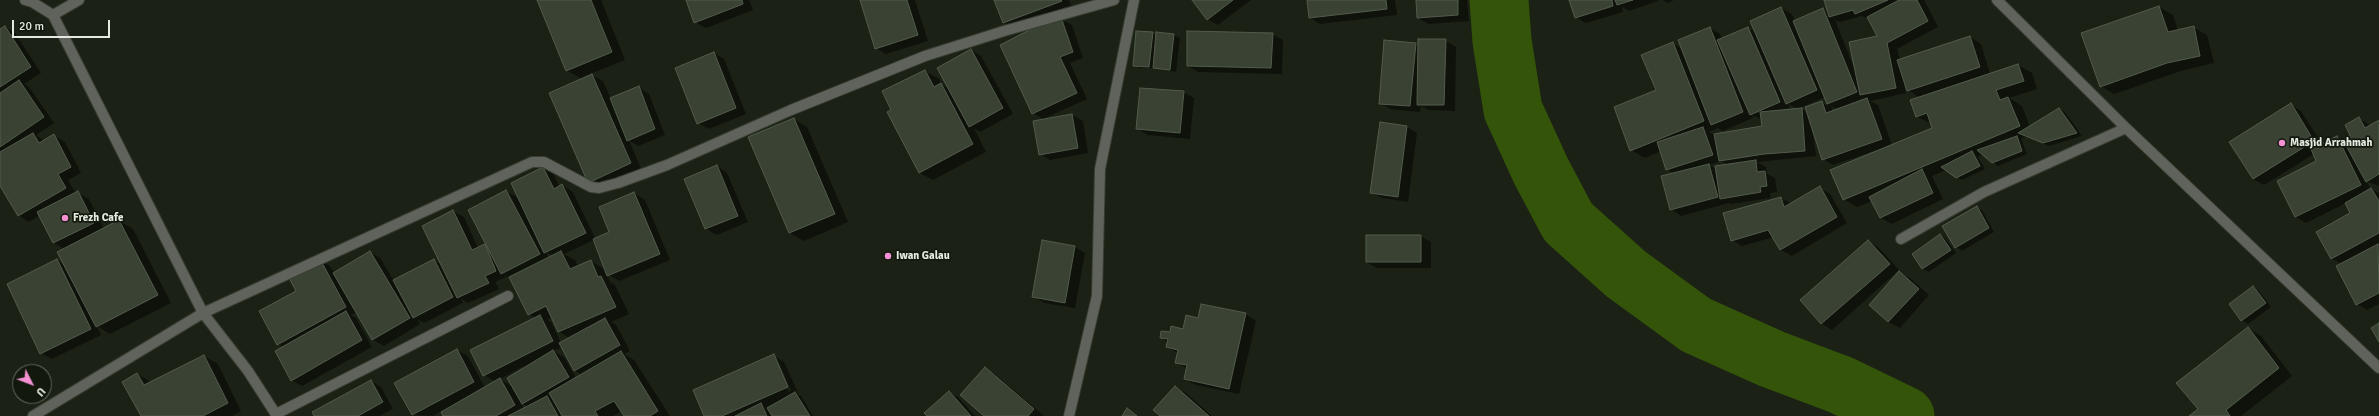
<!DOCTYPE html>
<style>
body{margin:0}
#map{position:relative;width:2379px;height:416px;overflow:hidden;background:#1b2215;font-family:Signika,sans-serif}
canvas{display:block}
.north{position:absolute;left:12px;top:364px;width:40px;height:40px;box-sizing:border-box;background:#12190c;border:1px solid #666d61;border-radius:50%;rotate:132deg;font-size:11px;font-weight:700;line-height:16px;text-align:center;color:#e5eae0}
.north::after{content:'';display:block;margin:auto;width:14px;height:18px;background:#f591d2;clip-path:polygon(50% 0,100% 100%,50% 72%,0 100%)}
.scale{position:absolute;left:12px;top:20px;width:98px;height:18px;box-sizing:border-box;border:2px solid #e5eae0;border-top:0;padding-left:5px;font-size:12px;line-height:14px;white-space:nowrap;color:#e5eae0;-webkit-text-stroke:3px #12190c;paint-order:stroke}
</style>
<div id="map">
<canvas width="2379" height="416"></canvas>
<div class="north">U</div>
<div class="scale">20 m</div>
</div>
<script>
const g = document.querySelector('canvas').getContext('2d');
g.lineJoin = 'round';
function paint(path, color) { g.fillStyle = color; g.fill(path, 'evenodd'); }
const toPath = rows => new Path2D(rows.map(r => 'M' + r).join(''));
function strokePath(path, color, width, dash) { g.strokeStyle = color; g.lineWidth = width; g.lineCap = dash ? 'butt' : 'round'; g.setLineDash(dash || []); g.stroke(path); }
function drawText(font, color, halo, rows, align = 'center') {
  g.font = font + ' Signika,sans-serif'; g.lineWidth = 3.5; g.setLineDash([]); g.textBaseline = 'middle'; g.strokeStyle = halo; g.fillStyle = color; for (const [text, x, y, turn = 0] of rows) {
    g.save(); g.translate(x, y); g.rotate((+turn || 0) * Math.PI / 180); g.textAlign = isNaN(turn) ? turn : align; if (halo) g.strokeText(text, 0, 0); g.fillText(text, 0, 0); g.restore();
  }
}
const shadow = toPath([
 [539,0,601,0,625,60,590,74,603,81,611,99,639,88,649,94,665,135,638,146,629,140,641,169,599,188,589,182,582,79,566,70],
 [687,0,749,0,753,10,706,28,695,22],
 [861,0,915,0,928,41,886,54,876,48],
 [995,0,1069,0,1072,7,1014,28,1003,22],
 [1193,0,1251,0,1218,25,1207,19],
 [1308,0,1395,0,1397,15,1320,24,1309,17],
 [1417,0,1467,0,1469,21,1429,24,1418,18],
 [1570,0,1658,0,1658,1,1629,11,1622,7,1623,12,1586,23,1575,17],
 [1663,0,1674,0,1667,3],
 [1825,0,1924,0,1938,27,1897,49,1900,60,1970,37,1981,44,1990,74,2018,65,2032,73,2037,89,2009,98,2022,106,2030,127,2059,109,2065,112,2082,136,2049,146,2027,136,2021,139,2027,154,1998,166,1984,154,1978,157,1985,169,1962,180,1946,170,1932,176,1943,199,1892,224,1881,218,1872,201,1857,207,1843,199,1877,150,1833,165,1823,159,1813,133,1816,156,1757,162,1766,167,1767,174,1775,178,1777,192,1770,193,1771,198,1732,204,1729,203,1681,216,1671,209,1674,174,1667,169,1661,151,1645,158,1631,150,1657,91,1673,43,1682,49,1710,28,1720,34,1722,39,1748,28,1756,32,1781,8,1792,14,1795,21,1823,9,1829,13],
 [1861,16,1868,18,1879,37,1853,65,1835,20,1840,22],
 [1904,84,1908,90,1920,98,1917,117,1932,124,1933,128,1892,145,1878,105,1870,101,1906,93],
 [1825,97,1828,106,1821,102,1808,113,1800,108],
 [1788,104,1798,109,1785,110,1790,108],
 [1831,106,1838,110,1833,111],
 [1752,115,1762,120,1763,127,1714,135,1709,132,1718,128,1723,131,1753,118],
 [1721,161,1728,165,1717,169,1709,165],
 [2159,7,2173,15,2178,31,2193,27,2207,35,2214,63,2181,71,2114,94,2101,86],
 [1061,19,1072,25,1083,58,1070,63,1087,99,1043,119,1033,113],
 [5,27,15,33,41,73,24,84,29,87,54,123,36,135,44,141,54,136,65,142,81,173,68,180,76,194,78,193,89,199,104,229,119,221,133,229,171,303,110,334,97,326,101,335,52,359,41,353,57,260,65,265,65,249,54,243,40,215,29,222,19,216,0,184,0,30],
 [1152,33,1157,36,1157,33,1174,35,1180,38,1176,72,1155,68,1139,68,1134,65],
 [1272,34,1283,40,1282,74,1198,72,1188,66],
 [1445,40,1456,47,1455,111,1429,110,1421,106,1420,112,1390,109,1380,103,1416,44,1419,45],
 [971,50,981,56,1013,114,980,132,974,128,986,152,933,180,920,173,892,110,925,71,939,79,942,85,950,89],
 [714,53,724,59,746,114,709,129,698,123],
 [1183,92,1194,98,1190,139,1148,135,1137,129],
 [2291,105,2301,111,2322,144,2337,137,2344,141,2352,136,2359,118,2371,126,2379,121,2379,186,2366,181,2371,189,2379,193,2379,244,2377,245,2379,246,2379,304,2367,310,2357,304,2342,264,2332,259,2317,232,2352,214,2346,203,2306,223,2296,217,2318,161,2314,154,2264,185,2253,179],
 [1072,115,1083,121,1088,153,1050,160,1040,154],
 [794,119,807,127,848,222,804,241,790,233,749,138],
 [1407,127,1417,133,1408,202,1382,198,1371,192],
 [717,166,727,173,748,222,717,235,706,229,686,179],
 [543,168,554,175,560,187,562,185,573,192,595,238,611,232,634,193,645,200,670,260,619,281,607,274,610,282,615,285,629,314,611,322,616,325,630,351,624,354,634,360,670,416,625,416,622,411,613,416,444,416,441,411,433,416,413,415,396,383,457,350,468,356,485,388,496,382,484,375,536,319,529,314,510,278,505,275,506,277,495,282,499,289,468,303,461,299,463,303,424,323,417,319,420,324,384,346,373,340,357,312,351,315,356,318,372,347,302,386,291,380,284,347,278,344,297,291,320,260,330,266,335,274,370,252,380,258,394,281,434,260,442,265,453,211,464,217,478,248,484,245,489,248,506,191,520,199],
 [594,240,606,270,591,261,578,267,575,260,564,254],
 [546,252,553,256,549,258],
 [553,317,559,332,570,338,561,343,551,322,547,320],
 [562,347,574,370,582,375,576,378,564,357,553,351],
 [524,366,513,387,500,379],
 [520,402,528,407,524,409],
 [1820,188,1830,194,1847,223,1792,256,1781,250,1774,237,1742,246,1732,240,1781,198,1792,204],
 [1977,207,1982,210,1994,232,1962,251,1956,247],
 [1940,235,1945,238,1956,253,1929,272,1923,269,1913,254],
 [1420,236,1431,242,1431,268,1377,268,1366,262],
 [1868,241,1878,247,1899,270,1832,330,1822,324,1801,300],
 [1075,247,1085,253,1075,308,1044,303,1033,296],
 [1898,272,1910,278,1929,295,1900,328,1889,322,1870,305],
 [2253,287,2259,291,2271,307,2248,324,2242,320,2230,304],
 [1246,314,1256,321,1239,394,1196,385,1185,379,1187,369,1177,362,1178,353,1167,347,1168,342,1161,338,1184,330,1198,319],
 [2248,328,2261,336,2292,376,2241,416,2191,416,2199,409],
 [204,356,218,364,241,411,232,416,142,416,137,374,151,382],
 [774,356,784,362,798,393,797,394,801,396,813,416,705,416],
 [777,363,779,363,791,391,789,392],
 [776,403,769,409,766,407],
 [985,368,995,374,1044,416,986,416],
 [371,381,381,387,393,409,379,416,315,416],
 [1175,387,1186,393,1212,416,1162,416],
 [949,392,959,398,975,416,928,416]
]);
const river = toPath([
 [1499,0,1502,41,1513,110,1541,171,1568,222,1626,274,1696,325,1772,359,1841,385,1905,416]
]);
const building = toPath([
 [537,0,591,0,612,52,566,71,537,0],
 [686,0,742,0,743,4,694,23,686,0],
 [860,0,907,0,918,35,875,49,860,0],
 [994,0,1061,0,1062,1,1003,23,994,0],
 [1192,0,1233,0,1207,20,1192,0],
 [1307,0,1386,0,1387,9,1309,18,1307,0],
 [1416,0,1458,0,1458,15,1417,18,1416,0],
 [1569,0,1612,0,1613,6,1575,18,1569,0],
 [1615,0,1633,0,1617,5,1615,0],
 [1824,0,1888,0,1855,14,1853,10,1829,17,1824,0],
 [1899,0,1917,0,1928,21,1887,43,1896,88,1860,95,1849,42,1877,36,1867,17,1899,0],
 [2159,6,2168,32,2194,26,2200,56,2167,63,2100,87,2081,33,2159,6],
 [1781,7,1817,90,1786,104,1750,21,1781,7],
 [1823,8,1857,92,1827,104,1793,21,1823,8],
 [1061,17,1073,52,1060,57,1077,93,1032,114,1000,45,1037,26,1061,17],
 [5,26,31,67,0,87,0,29,5,26],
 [1710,27,1743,112,1711,125,1678,40,1710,27],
 [1748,27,1780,102,1750,115,1717,40,1748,27],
 [1136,31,1153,32,1149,67,1133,66,1136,31],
 [1187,31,1273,33,1271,68,1187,66,1187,31],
 [1156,32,1174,34,1170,70,1153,68,1156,32],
 [1970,36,1980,67,1907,91,1897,60,1970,36],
 [1418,39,1446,39,1444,105,1417,105,1418,39],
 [1384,40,1416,43,1410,106,1379,104,1384,40],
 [1673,42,1704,121,1630,151,1614,107,1656,90,1641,55,1673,42],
 [971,49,1003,108,969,127,937,68,971,49],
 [714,52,736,108,697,124,675,68,714,52],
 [2018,64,2024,81,1996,90,2000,100,2008,97,2020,126,1843,200,1830,170,1932,128,1927,113,1916,117,1910,100,2018,64],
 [925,70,934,87,941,83,973,144,919,173,887,112,891,110,882,91,925,70],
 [592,74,631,163,588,183,549,93,592,74],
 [19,80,44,117,0,147,0,93,19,80],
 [639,86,655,129,627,141,610,98,639,86],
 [1140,88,1184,91,1180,133,1136,129,1140,88],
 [1867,98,1882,139,1822,160,1805,107,1822,101,1826,113,1867,98],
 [2291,103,2314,141,2253,179,2229,142,2291,103],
 [1802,108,1805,151,1764,154,1719,161,1714,134,1762,126,1760,112,1802,108],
 [2059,108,2077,133,2043,143,2018,133,2059,108],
 [1072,114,1078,148,1039,155,1033,121,1072,114],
 [2359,117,2365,128,2379,120,2379,174,2366,182,2343,140,2350,135,2345,125,2359,117],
 [794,118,835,214,789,233,748,137,794,118],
 [1380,122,1407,126,1398,197,1370,193,1380,122],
 [1703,127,1713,155,1666,170,1657,142,1703,127],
 [33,133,39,143,54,134,71,167,58,174,66,188,18,216,0,186,0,152,33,133],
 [2017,136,2022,151,1992,163,1977,150,2017,136],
 [2337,136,2361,185,2295,217,2277,181,2316,161,2311,149,2337,136],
 [1972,151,1980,166,1956,178,1941,167,1972,151],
 [1756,160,1757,172,1765,171,1767,186,1760,187,1761,192,1720,199,1715,166,1756,160],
 [1709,164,1718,197,1670,210,1661,176,1709,164],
 [717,165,738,216,705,229,684,179,717,165],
 [543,167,554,189,562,184,586,233,544,253,511,183,543,167],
 [1922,169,1933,193,1880,218,1869,197,1922,169],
 [1820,186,1837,217,1780,250,1768,230,1731,241,1723,213,1781,197,1784,207,1820,186],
 [2371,188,2379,201,2379,233,2331,259,2316,232,2350,213,2345,203,2371,188],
 [506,190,540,254,501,274,468,210,506,190],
 [78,191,94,223,53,243,37,212,78,191],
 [634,192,660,254,607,276,593,239,609,232,599,207,634,192],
 [1977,206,1989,228,1955,248,1942,226,1977,206],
 [453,210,472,250,485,244,496,271,485,276,489,283,457,298,422,226,453,210],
 [119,220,158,295,96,327,57,252,119,220],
 [1940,234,1951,250,1922,269,1912,254,1940,234],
 [1366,235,1421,235,1421,262,1366,262,1366,235],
 [1042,240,1075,246,1065,303,1032,297,1042,240],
 [1868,240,1890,264,1821,324,1800,300,1868,240],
 [2378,244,2379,293,2356,305,2336,266,2378,244],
 [370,251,410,318,372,340,333,273,370,251],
 [561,251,570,269,591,260,598,277,601,276,616,307,558,332,546,306,528,315,509,277,561,251],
 [57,259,91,329,40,354,7,284,57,259],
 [320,259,346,307,277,345,259,311,296,291,288,276,320,259],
 [434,259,453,297,413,318,393,280,434,259],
 [1899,271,1919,289,1888,322,1869,305,1899,271],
 [2253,286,2266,303,2241,321,2229,304,2253,286],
 [1201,304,1246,313,1229,389,1184,379,1187,365,1175,363,1178,350,1166,347,1168,339,1160,338,1161,331,1170,332,1171,326,1183,329,1186,315,1198,318,1201,304],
 [346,311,362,340,291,381,275,351,346,311],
 [540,315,553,341,483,376,470,350,540,315],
 [605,318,620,345,574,371,559,343,605,318],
 [2379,323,2379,342,2371,328,2379,323],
 [2248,327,2279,368,2226,410,2230,416,2189,416,2198,409,2176,383,2248,327],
 [457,349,474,382,412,415,394,383,457,349],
 [553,350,569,377,522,404,507,378,553,350],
 [621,351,658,411,650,416,624,416,614,401,595,411,598,416,562,416,549,393,621,351],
 [774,354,788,387,722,416,704,416,693,390,774,354],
 [204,355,228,403,203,416,141,416,122,382,137,373,144,385,204,355],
 [985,367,1034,409,1028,416,984,416,960,395,985,367],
 [500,378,515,405,496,416,443,416,441,412,500,378],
 [371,380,383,402,358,416,314,416,312,412,371,380],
 [1175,386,1209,416,1160,416,1153,410,1175,386],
 [949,391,971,416,927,416,924,413,949,391],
 [795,392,810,416,772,416,767,408,795,392],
 [547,396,558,416,508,416,547,396],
 [761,403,767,416,735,416,761,403],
 [1127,408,1137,416,1122,416,1127,408]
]);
const minor = toPath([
 [25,0,32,2,53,15,203,313,248,371,277,416],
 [1997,0,2126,128,2379,368],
 [53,15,79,0],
 [1901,239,1984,192,2126,128],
 [276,414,508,296],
 [33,416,203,313,532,162,544,162,591,187,599,188,618,183,667,165,791,110,925,56,1004,31,1114,0],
 [1069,416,1097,296,1100,169,1134,0]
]);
const markers = [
 [2282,143,4,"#f591d2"],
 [65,218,4,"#f591d2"],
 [888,256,4,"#f591d2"]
];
const poiNames = [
 ["Masjid Arrahmah",2290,143],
 ["Frezh Cafe",73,218],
 ["Iwan Galau",896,256]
];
paint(shadow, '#0007');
strokePath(river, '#34540a', 59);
paint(building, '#394233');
strokePath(building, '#535c4c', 1);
strokePath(minor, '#373e31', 12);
strokePath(minor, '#5f635c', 10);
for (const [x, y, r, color] of markers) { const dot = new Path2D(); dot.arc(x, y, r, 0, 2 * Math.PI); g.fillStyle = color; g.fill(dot); strokePath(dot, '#12190c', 1.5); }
drawText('bold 11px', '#e5eae0', '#12190c', poiNames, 'left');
</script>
